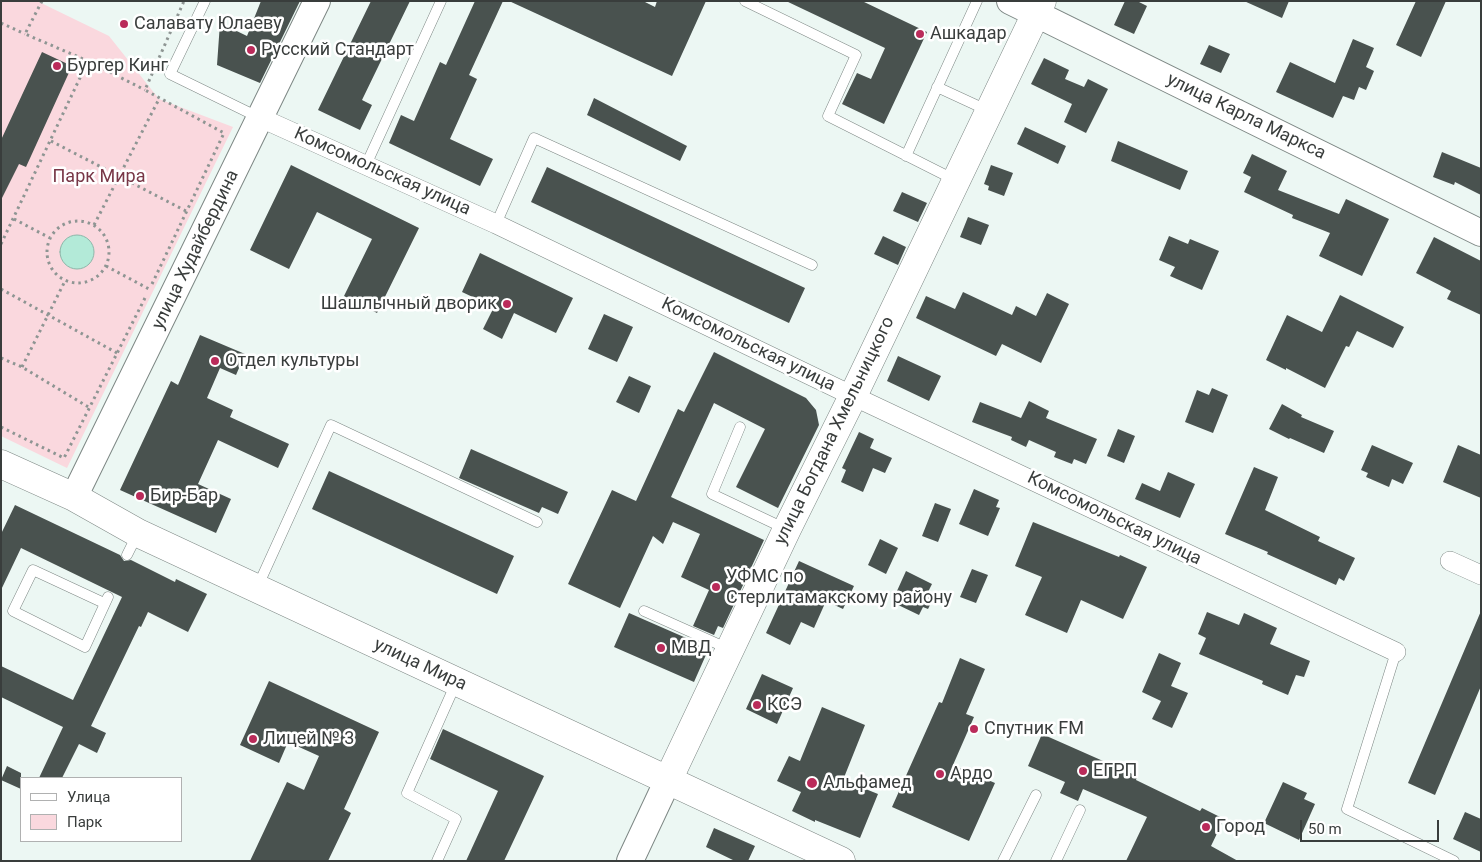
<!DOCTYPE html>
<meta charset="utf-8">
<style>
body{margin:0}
#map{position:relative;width:1482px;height:862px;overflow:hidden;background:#ecf7f3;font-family:Roboto,sans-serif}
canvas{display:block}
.frame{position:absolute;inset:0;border:2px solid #393d3c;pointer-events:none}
.legend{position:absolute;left:20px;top:777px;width:162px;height:65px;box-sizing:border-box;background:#fff;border:1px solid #b0b1b1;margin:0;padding:6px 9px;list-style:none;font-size:15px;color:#393d3c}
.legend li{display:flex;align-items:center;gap:10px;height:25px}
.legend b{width:25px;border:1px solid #b0b1b1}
.scale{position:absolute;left:1300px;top:820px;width:139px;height:22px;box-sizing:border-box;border:2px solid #393d3c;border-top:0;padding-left:6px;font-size:15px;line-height:18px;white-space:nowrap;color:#393d3c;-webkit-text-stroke:4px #fff;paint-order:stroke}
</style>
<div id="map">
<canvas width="1482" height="862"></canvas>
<div class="frame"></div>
<ul class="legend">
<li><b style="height:6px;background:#fff"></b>Улица</li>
<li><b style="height:14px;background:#fad8de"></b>Парк</li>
</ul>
<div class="scale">50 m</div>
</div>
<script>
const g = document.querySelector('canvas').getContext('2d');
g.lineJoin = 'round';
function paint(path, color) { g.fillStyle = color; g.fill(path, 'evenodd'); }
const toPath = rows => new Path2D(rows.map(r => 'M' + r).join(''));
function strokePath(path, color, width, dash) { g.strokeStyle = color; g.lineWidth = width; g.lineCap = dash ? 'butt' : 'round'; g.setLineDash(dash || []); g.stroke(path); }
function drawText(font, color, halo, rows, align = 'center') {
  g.font = font + ' Roboto,sans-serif'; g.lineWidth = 5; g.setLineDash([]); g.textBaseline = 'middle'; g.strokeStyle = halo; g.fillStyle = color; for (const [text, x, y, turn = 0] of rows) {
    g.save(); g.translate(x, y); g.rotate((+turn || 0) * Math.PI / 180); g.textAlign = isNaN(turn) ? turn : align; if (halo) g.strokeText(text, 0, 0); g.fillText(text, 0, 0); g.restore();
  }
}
const green = toPath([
 [1,1,37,1,109,36,159,99,233,127,67,468,1,436]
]);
const water = toPath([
 '60 252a17 17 0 1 1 34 0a17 17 0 1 1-34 0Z'
]);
const building = toPath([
 [261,1,300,1,260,83,217,65,220,23,247,36],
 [371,1,410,1,362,100,372,105,360,130,318,110],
 [475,1,503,1,469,75,477,79,450,139,493,159,480,186,389,143,401,115,414,121,440,62,446,65],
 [509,1,643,1,655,7,657,1,706,1,672,76],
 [786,1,862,1,927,32,884,124,842,104,857,73,871,79,885,48],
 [1125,1,1137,1,1147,6,1134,34,1114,25],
 [1244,1,1289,1,1282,18],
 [1416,1,1446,1,1421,57,1396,45],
 [1353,39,1374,48,1366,67,1374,71,1366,90,1359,87,1354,100,1343,96,1333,118,1276,92,1290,62,1335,83],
 [1209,45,1230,54,1221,73,1200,64],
 [42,52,72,66,26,167,19,164,1,200,1,140],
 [1044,58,1069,70,1065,79,1084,87,1088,79,1108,89,1086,133,1064,122,1072,104,1031,84],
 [594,98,687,146,680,161,587,115],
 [1025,127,1066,146,1058,164,1017,144],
 [1118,141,1188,171,1180,190,1111,161],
 [1442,152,1481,168,1481,195,1455,182,1454,185,1433,177],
 [1252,154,1287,171,1278,190,1339,214,1346,199,1389,219,1362,276,1319,256,1330,233,1292,218,1293,215,1244,192,1251,177,1243,173],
 [291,165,419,228,377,313,344,296,372,239,317,212,289,269,250,250],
 [991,165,1013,173,1004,196,988,190,989,186,984,184],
 [547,167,805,288,789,323,531,202],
 [902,192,927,203,918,222,893,211],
 [968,217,989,225,981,245,960,237],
 [883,236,906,247,898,265,874,254],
 [1169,236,1188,244,1190,239,1219,251,1202,290,1170,276,1175,267,1159,260],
 [1434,237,1481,261,1481,315,1447,299,1451,291,1416,273],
 [480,253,573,298,556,333,514,313,502,339,483,329,494,307,462,292],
 [963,292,1012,315,1016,306,1036,316,1047,293,1069,304,1041,363,1002,344,996,356,916,318,926,296,955,309],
 [1340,295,1404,327,1393,348,1357,331,1349,347,1346,346,1325,388,1286,368,1286,370,1266,360,1287,315,1322,332],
 [604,314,633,327,617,362,588,349],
 [200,335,245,354,236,375,220,368,207,398,233,410,230,417,289,444,278,468,218,440,198,484,231,499,216,533,120,490,171,381,178,385],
 [714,352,806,398,816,410,819,425,778,508,736,487,765,429,714,403,671,497,764,540,723,628,718,626,714,635,693,626,709,590,681,577,700,534,673,522,663,544,653,536,620,608,568,584,612,490,636,501,678,409,684,412],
 [898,356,941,376,929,401,887,381],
 [629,376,651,386,639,413,616,402],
 [1212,388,1228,395,1213,433,1185,422,1197,390,1209,395],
 [1029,401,1049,411,1046,418,1097,439,1086,464,1074,459,1072,464,1054,457,1056,452,1029,440,1026,447,1011,440,1012,437,972,422,980,402,1021,418],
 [1282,404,1302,415,1301,417,1334,431,1324,453,1290,438,1289,439,1269,429],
 [1118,429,1135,436,1124,463,1107,456],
 [859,432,874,439,870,448,892,458,885,473,873,468,863,492,841,482,846,470,842,468],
 [1372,445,1413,463,1403,484,1392,479,1389,487,1366,477,1368,473,1361,470],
 [1458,445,1481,455,1481,498,1443,482],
 [471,449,568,492,558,514,542,507,539,513,459,478],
 [1254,467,1278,477,1265,510,1320,537,1318,541,1355,558,1344,581,1339,578,1336,585,1267,554,1268,552,1225,534],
 [329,471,514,556,497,594,312,509],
 [1168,472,1195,484,1180,518,1135,499,1142,483,1160,491],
 [974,489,999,500,996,507,1000,508,988,536,959,524],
 [935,503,951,509,938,542,922,536],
 [15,505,120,555,124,561,131,560,175,582,176,579,207,594,188,632,148,612,141,627,139,626,91,726,106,733,97,753,79,744,62,778,39,778,63,727,1,697,1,666,73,700,122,597,21,548,1,590,1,534],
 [1033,522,1119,557,1120,555,1147,567,1123,619,1081,600,1067,633,1025,615,1042,577,1015,566],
 [880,539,898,548,886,574,868,565],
 [799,561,854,586,843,609,826,601,814,628,801,622,790,645,766,633],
 [972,569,988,575,976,603,960,597],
 [906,571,932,584,928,592,935,595,928,609,923,607,919,615,892,602],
 [1481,611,1481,686,1435,795,1408,783],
 [1207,612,1239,625,1244,613,1277,628,1270,644,1310,661,1304,677,1296,675,1288,695,1262,684,1263,681,1199,654,1206,638,1198,634],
 [629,613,709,648,694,682,614,647],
 [1159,653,1181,663,1171,686,1188,693,1172,728,1152,719,1161,701,1142,692],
 [960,658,985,669,966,714,974,717,953,765,995,783,969,841,892,807,939,702,942,703],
 [762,674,793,688,777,724,746,709],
 [269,681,379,732,344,809,351,813,328,861,250,861,287,782,304,790,319,756,288,742,279,763,240,745],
 [822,707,865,725,843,780,878,794,860,838,815,820,815,822,792,811,801,792,777,781,789,756,800,761],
 [443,729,544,776,504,861,466,861,498,791,430,759],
 [1042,734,1137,776,1136,780,1200,811,1202,808,1224,819,1211,846,1238,861,1126,861,1147,817,1083,789,1078,801,1060,793,1065,782,1028,766],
 [7,766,21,773,21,789,1,780],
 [1283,782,1307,793,1304,799,1315,804,1299,840,1264,823],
 [1465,812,1481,819,1481,852,1453,839],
 [714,828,755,846,748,861,735,861,706,847]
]);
const path = toPath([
 [42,1,25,34,88,61,145,90],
 [1,23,25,34],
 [51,141,186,211],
 [14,219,50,238],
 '47 252a31 31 0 1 1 62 0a31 31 0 1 1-62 0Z',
 [94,225,159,99],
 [1,244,88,61],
 [106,266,149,289],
 [152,284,224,133,145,90,184,1],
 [1,289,117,353],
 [1,358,22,367,90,408],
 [22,367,65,281],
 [1,427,64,458,146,296]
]);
const lane = toPath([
 [205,1,170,74,260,118],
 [745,1,856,55,828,116,955,180],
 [937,87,989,111],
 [906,156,977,1],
 [366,165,441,1],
 [496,224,534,138,812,265],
 [740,427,712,494,786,529],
 [127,555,138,533],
 [257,588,331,425,537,522],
 [104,603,33,570,13,611,85,647,108,597],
 [644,611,729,649],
 [1396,652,1347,809,1454,861],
 [437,861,456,819,407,793,456,683],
 [1003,861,1036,795],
 [1056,861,1080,810]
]);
const street = toPath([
 [261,118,496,224,853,396,1396,652],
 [1450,561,1481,575]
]);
const secondary = toPath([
 [1010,1,1481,233],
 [74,497,317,1],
 [630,861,668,780]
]);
const primary = toPath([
 [1,464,74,497,138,533,841,861],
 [668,780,787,529,853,396,1042,1]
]);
const markers = [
 [124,24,5,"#ba2b5a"],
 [920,34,5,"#ba2b5a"],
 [251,50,5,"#ba2b5a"],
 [57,66,5,"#ba2b5a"],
 [507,304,5,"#ba2b5a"],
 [215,361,5,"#ba2b5a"],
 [140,496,5,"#ba2b5a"],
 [716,587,5,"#ba2b5a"],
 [661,648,5,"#ba2b5a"],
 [757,705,5,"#ba2b5a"],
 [974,729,5,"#ba2b5a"],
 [253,739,5,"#ba2b5a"],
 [1083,771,5,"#ba2b5a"],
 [940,774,5,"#ba2b5a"],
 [812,783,6,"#ba2b5a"],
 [1206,827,5,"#ba2b5a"]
];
const poiNames = [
 ["Салавату Юлаеву",134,24],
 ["Ашкадар",930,34],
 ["Русский Стандарт",261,50],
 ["Бургер Кинг",67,66],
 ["Шашлычный дворик",497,304,"right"],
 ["Отдел культуры",225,361],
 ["Бир-Бар",150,496],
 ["УФМС по",726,577],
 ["Стерлитамакскому району",726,598],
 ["МВД",671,648],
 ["КСЭ",767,705],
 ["Спутник FM",984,729],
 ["Лицей № 3",263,739],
 ["ЕГРП",1093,771],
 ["Ардо",950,774],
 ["Альфамед",823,783],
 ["Город",1216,827]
];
const streetNames = [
 ["улица Карла Маркса",1246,117,26],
 ["Комсомольская улица",382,172,24],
 ["улица Худайбердина",196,250,-64],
 ["Комсомольская улица",748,345,26],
 ["улица Богдана Хмельницкого",835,431,-64],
 ["Комсомольская улица",1114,519,26],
 ["улица Мира",420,665,25]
];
const parkNames = [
 ["Парк Мира",99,177]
];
paint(green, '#fad8de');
paint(water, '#b3ead8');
strokePath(water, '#8eb6a9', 1);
paint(building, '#49524f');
strokePath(lane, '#7d8784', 11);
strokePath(street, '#7d8784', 20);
strokePath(secondary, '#7d8784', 28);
strokePath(primary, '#7d8784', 29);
strokePath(path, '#8e9593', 3, [2.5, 4]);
strokePath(lane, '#fff', 10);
strokePath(street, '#fff', 19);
strokePath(secondary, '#fff', 26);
strokePath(primary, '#fff', 28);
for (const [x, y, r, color] of markers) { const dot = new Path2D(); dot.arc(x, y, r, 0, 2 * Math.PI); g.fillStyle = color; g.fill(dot); strokePath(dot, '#fff', 2); }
drawText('18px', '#393d3c', '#fff', poiNames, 'left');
drawText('18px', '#393d3c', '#fff', streetNames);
drawText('18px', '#783747', '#fff', parkNames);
</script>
